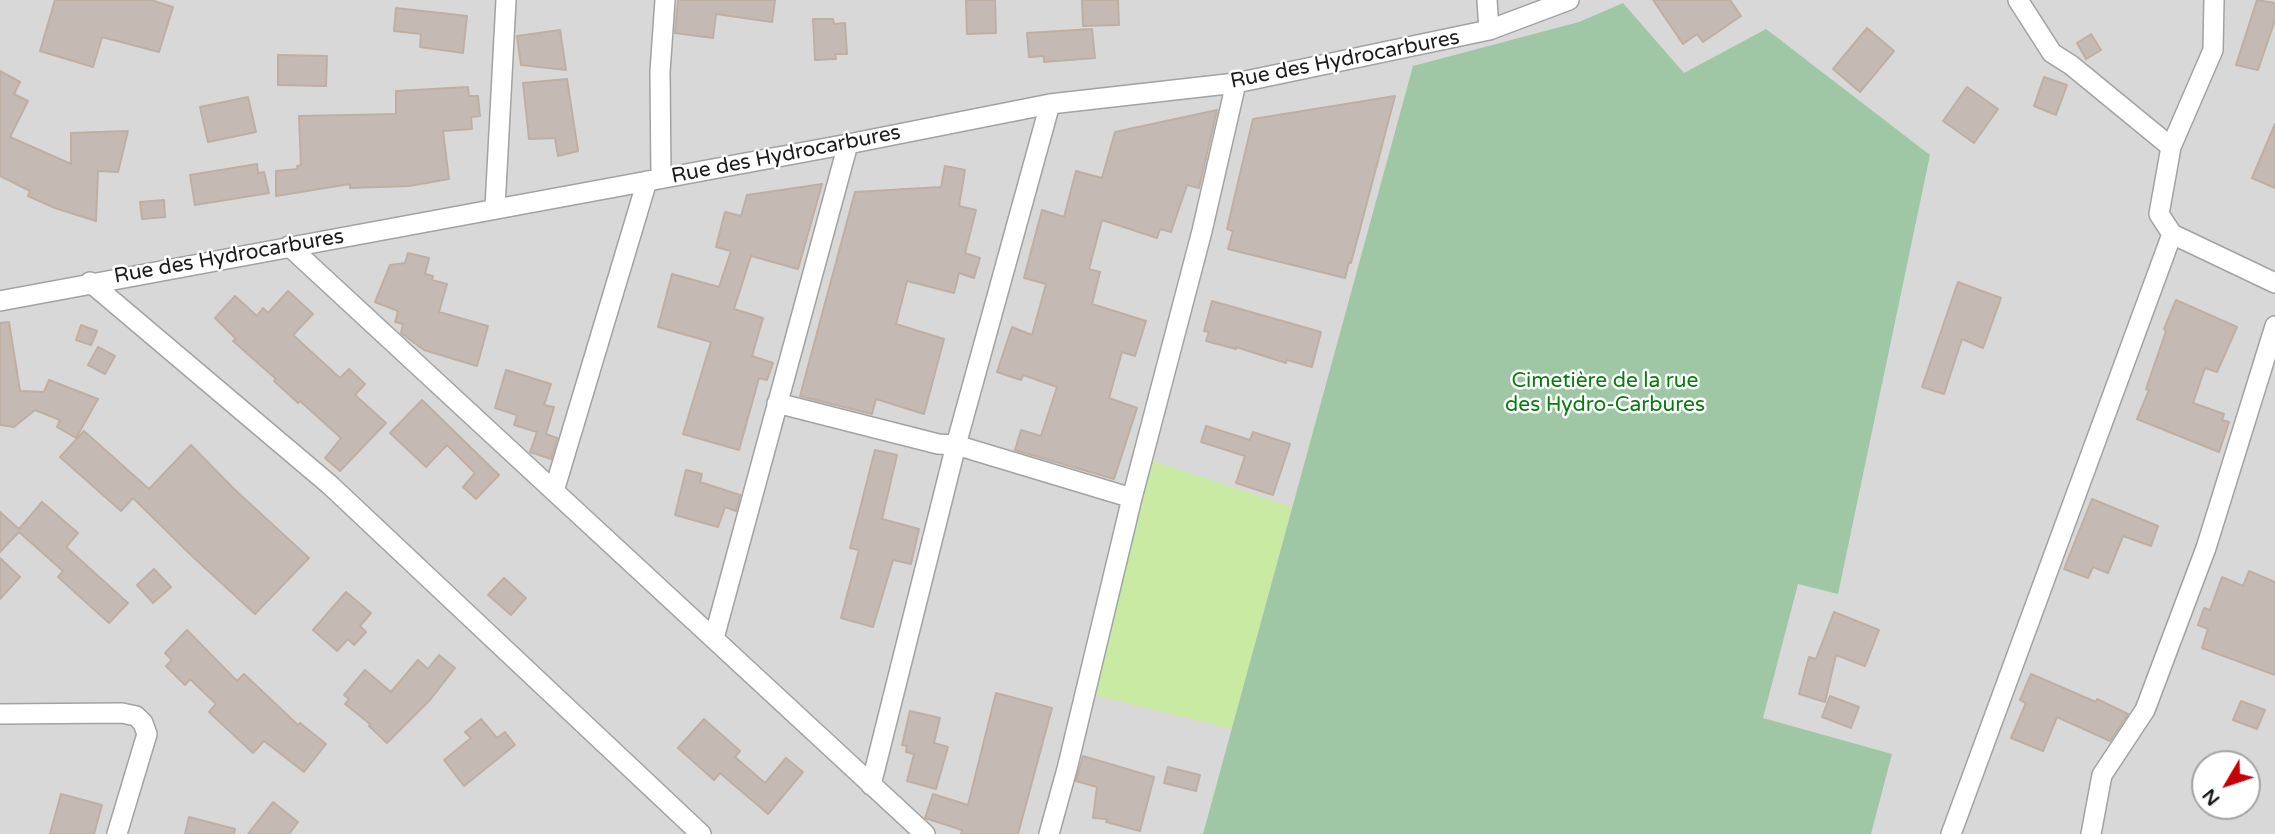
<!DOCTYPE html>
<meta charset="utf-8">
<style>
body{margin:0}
#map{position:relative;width:2275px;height:834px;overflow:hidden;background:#ede8e0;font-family:"Varela Round",sans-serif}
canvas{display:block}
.north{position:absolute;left:2191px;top:750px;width:70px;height:70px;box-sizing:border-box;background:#fff;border:2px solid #a4a4a4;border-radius:50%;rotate:231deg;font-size:19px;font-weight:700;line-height:28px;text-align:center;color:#1b1b1b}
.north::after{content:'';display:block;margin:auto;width:24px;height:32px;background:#c60005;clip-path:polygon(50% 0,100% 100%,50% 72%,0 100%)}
</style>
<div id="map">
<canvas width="2275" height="834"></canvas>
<div class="north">N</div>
</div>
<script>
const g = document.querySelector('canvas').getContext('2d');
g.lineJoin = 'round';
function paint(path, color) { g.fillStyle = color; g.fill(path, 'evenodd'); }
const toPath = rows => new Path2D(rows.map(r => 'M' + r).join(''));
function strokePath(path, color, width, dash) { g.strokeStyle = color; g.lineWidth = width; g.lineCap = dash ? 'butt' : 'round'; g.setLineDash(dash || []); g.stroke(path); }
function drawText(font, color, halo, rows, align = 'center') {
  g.font = font + ' "Varela Round",sans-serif'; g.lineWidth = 5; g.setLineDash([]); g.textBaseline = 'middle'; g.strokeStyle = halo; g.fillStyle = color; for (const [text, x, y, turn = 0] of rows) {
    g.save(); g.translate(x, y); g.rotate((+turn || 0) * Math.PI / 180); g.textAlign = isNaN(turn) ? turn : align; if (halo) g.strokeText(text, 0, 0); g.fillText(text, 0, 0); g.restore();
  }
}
const residential = toPath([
 [0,0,2275,0,2275,834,0,834],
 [2205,764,2247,764,2247,806,2205,806]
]);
const grass = toPath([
 [1153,461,1292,507,1232,729,1090,694]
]);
const cemetery = toPath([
 [1623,3,1684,73,1766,29,1930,155,1838,594,1798,584,1763,718,1892,754,1871,834,1203,834,1413,66,1579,22]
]);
const building = toPath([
 [55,0,151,0,173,7,159,52,102,37,93,67,40,51,55,0],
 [678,0,775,0,772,22,716,14,713,38,675,33,678,0],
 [966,0,995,0,996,33,967,34,966,0],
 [1082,0,1118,0,1119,25,1083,26,1082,0],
 [1653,0,1730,0,1741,16,1703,42,1697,34,1683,44,1653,0],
 [2257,0,2275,3,2275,20,2258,70,2236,65,2257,0],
 [396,8,467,16,463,53,420,47,421,34,394,31,396,8],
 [813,19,833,19,834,24,845,23,847,54,835,54,836,59,815,60,813,19],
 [1867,28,1894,51,1860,92,1833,69,1867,28],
 [1092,29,1095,58,1044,62,1044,56,1029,57,1027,33,1092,29],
 [560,30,566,70,521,65,517,36,560,30],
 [2091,34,2101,50,2086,59,2077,43,2091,34],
 [278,55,327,56,326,86,278,85,278,55],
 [0,71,20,82,14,94,28,101,10,137,71,164,71,133,128,131,118,172,98,171,96,221,55,208,28,196,30,191,0,176,0,71],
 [2044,77,2067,85,2056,115,2034,106,2044,77],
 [567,79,578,151,558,156,555,138,529,139,523,83,567,79],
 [468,87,469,96,478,96,480,116,471,117,472,129,443,131,449,179,409,186,350,188,350,184,276,196,276,171,298,169,297,166,301,165,299,116,396,114,396,91,468,87],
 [1967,87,1998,109,1974,143,1943,121,1967,87],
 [1395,96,1351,263,1349,262,1345,278,1228,249,1233,231,1227,229,1253,119,1395,96],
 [248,97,256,132,208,142,200,107,248,97],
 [1217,110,1199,188,1187,185,1171,232,1160,229,1157,238,1102,220,1089,269,1100,272,1092,304,1146,321,1135,356,1122,352,1109,398,1137,408,1114,479,1015,450,1021,430,1041,436,1057,387,1023,375,1021,380,997,372,1012,327,1032,335,1046,284,1024,278,1042,210,1064,217,1076,171,1102,178,1115,132,1217,110],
 [2275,124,2275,188,2252,178,2275,124],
 [257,164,258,173,264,172,269,193,195,205,190,175,257,164],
 [945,166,965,170,959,206,976,210,965,253,980,258,974,278,959,273,954,293,907,281,896,324,944,339,924,414,876,399,872,414,800,396,855,192,941,187,945,166],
 [822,184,798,269,751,256,734,309,763,318,752,356,773,363,767,380,759,378,739,450,683,434,711,342,658,327,672,274,719,287,731,251,716,247,725,212,741,216,747,195,822,184],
 [164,200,165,217,142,219,140,202,164,200],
 [408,253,429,258,425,274,433,276,432,280,447,284,439,312,488,326,477,366,424,350,401,333,403,324,395,322,398,311,375,302,390,265,405,263,408,253],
 [1958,282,2001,298,1983,348,1962,339,1944,394,1922,387,1958,282],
 [288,291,313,314,293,335,340,378,349,369,365,384,355,395,386,423,340,471,325,458,341,438,300,401,298,403,274,381,276,379,233,341,236,339,215,318,235,296,257,316,263,308,268,313,288,291],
 [2176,300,2237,327,2217,372,2205,368,2193,403,2224,414,2222,420,2229,422,2219,452,2137,419,2149,390,2146,389,2166,331,2164,329,2176,300],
 [1212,301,1321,332,1312,367,1287,360,1286,363,1236,347,1236,349,1206,341,1209,332,1204,331,1212,301],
 [9,322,20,391,44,392,49,380,98,399,76,438,57,427,60,420,35,410,14,427,0,425,0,323,9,322],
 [81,325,97,331,91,345,76,340,81,325],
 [98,347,115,356,105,374,88,365,98,347],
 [506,370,551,384,544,405,554,407,546,434,557,438,551,459,530,452,537,432,514,425,517,415,495,408,506,370],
 [422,400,499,475,476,499,463,487,475,473,447,445,426,467,390,433,422,400],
 [1206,426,1250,440,1253,432,1290,444,1273,495,1236,483,1245,456,1201,442,1206,426],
 [84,431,149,489,191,445,234,489,309,558,255,614,192,556,133,498,121,511,60,457,84,431],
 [875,450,897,455,882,519,919,529,911,564,893,560,873,627,841,618,859,550,850,548,875,450],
 [686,470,702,474,700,482,740,495,736,511,725,507,718,527,675,515,686,470],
 [2092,499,2158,526,2151,546,2123,536,2108,573,2093,567,2088,578,2064,569,2092,499],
 [42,502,78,533,66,547,128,603,109,623,58,577,63,571,19,532,0,552,0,512,19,529,42,502],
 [0,558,20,577,0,599,0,558],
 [154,569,171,587,153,603,137,585,154,569],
 [2249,571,2275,582,2275,675,2202,648,2208,629,2198,625,2204,608,2210,610,2222,577,2243,586,2249,571],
 [504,578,526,598,511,615,488,595,504,578],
 [346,592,371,613,360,626,366,632,354,645,348,639,337,651,313,630,346,592],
 [1834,612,1879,630,1865,666,1836,655,1825,702,1799,694,1809,657,1816,659,1834,612],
 [187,630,237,681,244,674,298,725,300,723,326,744,304,772,264,741,253,753,209,712,216,704,190,679,185,685,166,666,172,660,165,653,187,630],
 [439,655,455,668,430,700,387,743,369,726,370,724,345,704,349,699,344,695,365,670,391,692,418,660,428,669,439,655],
 [2031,674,2096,702,2097,699,2128,714,2110,741,2057,717,2043,751,2011,738,2026,703,2020,700,2031,674],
 [996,693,1052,708,1018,834,961,834,962,830,925,818,933,794,968,805,996,693],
 [1830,696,1859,707,1851,728,1822,717,1830,696],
 [2241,701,2265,710,2257,729,2233,720,2241,701],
 [910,711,940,718,934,743,948,747,936,789,907,781,914,754,906,752,907,746,902,745,910,711],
 [481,719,497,738,505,732,515,745,464,786,444,760,471,738,465,732,481,719],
 [704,719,740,751,735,757,765,783,786,758,803,772,768,814,720,773,714,780,678,748,704,719],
 [1083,756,1154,777,1140,831,1106,822,1107,819,1093,818,1097,787,1076,781,1083,756],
 [1168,767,1200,775,1196,791,1164,783,1168,767],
 [61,794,102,805,94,834,50,834,61,794],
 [273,802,298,822,289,834,248,834,273,802],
 [189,817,235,829,234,834,185,834,189,817]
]);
const minor = toPath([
 [1487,0,1489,30],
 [2018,0,2052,53,2071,65,2171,147],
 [2214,0,2213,50,2171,147,2159,214,2172,234,2275,283],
 [661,178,660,72,665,0],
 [495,208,506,0],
 [289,246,925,834],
 [90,282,330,485,701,834],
 [0,301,848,144,1050,104,1236,83,1489,30,1569,0],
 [777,403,938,444,956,445,1132,498],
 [554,491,647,181],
 [714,638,848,144],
 [0,714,122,713,136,716,143,723,147,734,117,834],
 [871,785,956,445,1050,104],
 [1049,834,1067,769,1132,498,1202,231,1236,83],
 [1951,834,2172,234],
 [2091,834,2102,775,2145,710,2206,548,2275,326]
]);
const streetNames = [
 ["Rue des Hydrocarbures",1345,60,-11],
 ["Rue des Hydrocarbures",786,155,-11],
 ["Rue des Hydrocarbures",229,257,-10]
];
const parkNames = [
 ["Cimetière de la rue",1605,381],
 ["des Hydro-Carbures",1605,405]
];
paint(residential, '#d9d8d8');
paint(grass, '#c8eaa3');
paint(cemetery, '#a0c7a5');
paint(building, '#c5bab3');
strokePath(building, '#bfaea2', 2);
strokePath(minor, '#a2a2a2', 22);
strokePath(minor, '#fff', 19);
drawText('21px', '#1b1b1b', '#fff', streetNames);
drawText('21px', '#077b0e', '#fff', parkNames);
</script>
